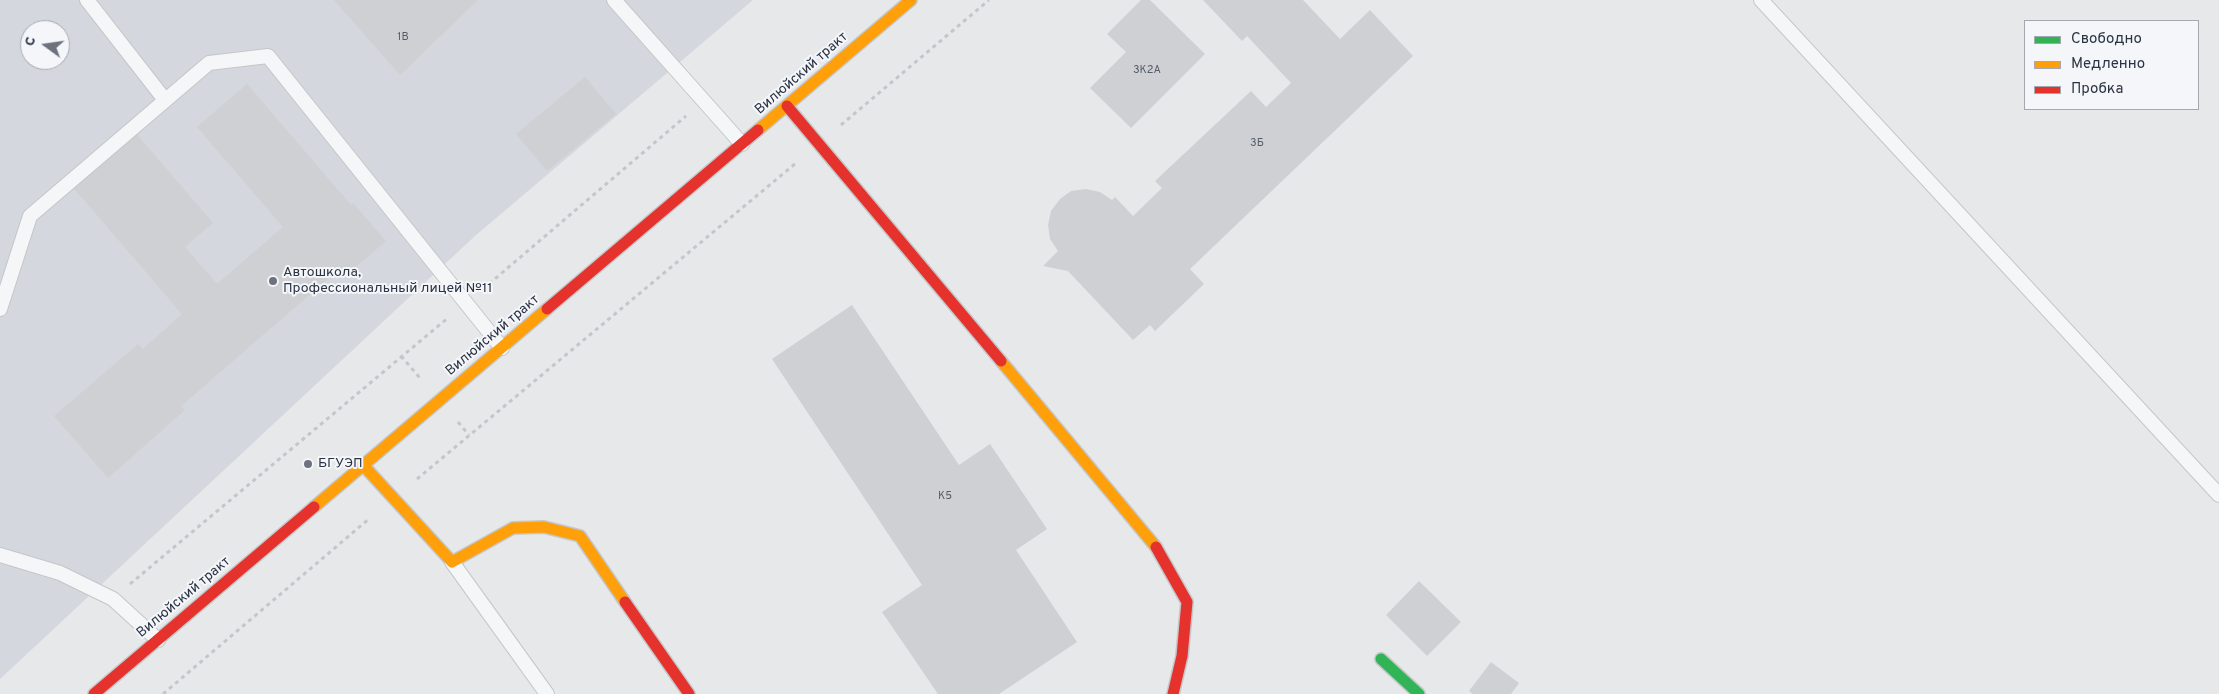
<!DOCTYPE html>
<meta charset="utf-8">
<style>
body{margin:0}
#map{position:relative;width:2219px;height:694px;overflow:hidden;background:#e6e8ea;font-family:Overpass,sans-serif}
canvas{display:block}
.legend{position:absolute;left:2024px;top:20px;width:175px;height:90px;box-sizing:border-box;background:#f4f6f9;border:1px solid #a4a8b1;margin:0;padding:6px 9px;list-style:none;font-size:15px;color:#2b3445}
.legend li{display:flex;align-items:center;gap:10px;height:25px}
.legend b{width:25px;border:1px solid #a4a8b1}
.north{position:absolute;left:20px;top:20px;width:50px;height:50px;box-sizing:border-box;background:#f4f6f9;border:1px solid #a4a8b1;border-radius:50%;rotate:284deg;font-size:14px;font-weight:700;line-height:20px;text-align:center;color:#2b3445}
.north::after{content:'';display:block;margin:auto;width:18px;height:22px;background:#6c737f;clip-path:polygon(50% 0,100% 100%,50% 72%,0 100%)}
</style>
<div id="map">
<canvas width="2219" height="694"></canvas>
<ul class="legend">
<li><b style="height:6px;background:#30b455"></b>Свободно</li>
<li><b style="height:6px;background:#ff9f0a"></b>Медленно</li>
<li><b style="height:6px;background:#e5322d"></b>Пробка</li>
</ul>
<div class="north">С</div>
</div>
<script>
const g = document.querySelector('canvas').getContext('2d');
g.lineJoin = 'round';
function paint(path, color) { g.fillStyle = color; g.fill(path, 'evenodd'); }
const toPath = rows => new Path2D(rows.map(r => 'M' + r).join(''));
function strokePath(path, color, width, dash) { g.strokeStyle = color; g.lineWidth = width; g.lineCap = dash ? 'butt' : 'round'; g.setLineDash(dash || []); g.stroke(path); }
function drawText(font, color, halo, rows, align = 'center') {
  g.font = font + ' Overpass,sans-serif'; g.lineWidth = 4; g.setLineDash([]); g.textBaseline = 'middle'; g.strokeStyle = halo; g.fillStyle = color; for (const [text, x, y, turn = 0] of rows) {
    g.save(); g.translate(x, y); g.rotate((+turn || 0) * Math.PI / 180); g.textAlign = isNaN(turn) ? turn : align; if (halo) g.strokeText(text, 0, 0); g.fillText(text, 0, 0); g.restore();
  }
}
const built = toPath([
 [0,0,753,0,475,236,0,679],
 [30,30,60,30,60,60,30,60]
]);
const building = toPath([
 [334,0,478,0,400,75],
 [1141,0,1150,0,1205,54,1131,128,1090,88,1126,52,1107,34],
 [1203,0,1303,0,1340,39,1370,10,1413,56,1190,269,1204,284,1155,331,1150,325,1133,340,1068,271,1043,266,1058,251,1050,239,1048,225,1051,211,1060,199,1071,191,1086,189,1100,192,1112,200,1115,197,1133,216,1162,188,1155,181,1251,91,1266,107,1291,83,1247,36,1242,41],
 [585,77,616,114,547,171,516,134],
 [247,84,351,205,353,203,386,241,343,278,337,271,181,406,185,410,108,478,54,416,138,344,143,349,182,314,71,185,133,130,213,223,185,247,217,284,283,227,197,127],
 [852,305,959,465,990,444,1047,529,1016,550,1077,642,999,694,938,694,882,612,922,585,772,359],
 [1419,581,1461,622,1427,656,1386,615],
 [1491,662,1519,683,1511,694,1473,694,1469,691]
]);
const path = toPath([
 [841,125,989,0],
 [483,289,686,116],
 [401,356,420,378],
 [458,422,469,435],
 [417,479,796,163],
 [130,584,449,317],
 [163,694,370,518]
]);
const lane = toPath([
 [87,0,165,100],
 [614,0,742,144],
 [1761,0,2219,495],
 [0,309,30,216,209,63,268,56,502,348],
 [0,555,60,573,113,599,158,640],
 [452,562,547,694]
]);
const fast = toPath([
 [1381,659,1419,694]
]);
const slow = toPath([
 [758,130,911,0],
 [1001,361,1156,547],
 [363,465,452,562,513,528,544,527,580,536,625,602],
 [314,507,547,309]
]);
const jam = toPath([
 [787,106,1001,361],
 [547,309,758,130],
 [1156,547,1187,602,1182,656,1173,694],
 [625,602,689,694],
 [94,694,314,507]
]);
const markers = [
 [273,281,5,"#6c737f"],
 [308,464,5,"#6c737f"]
];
const numberNames = [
 ["1В",403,38],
 ["3К2А",1147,71],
 ["3Б",1257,144],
 ["К5",945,497]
];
const streetNames = [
 ["Вилюйский тракт",802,74,-41],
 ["Вилюйский тракт",493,336,-40],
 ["Вилюйский тракт",184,598,-40]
];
const poiNames = [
 ["Автошкола,",283,273],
 ["Профессиональный лицей №11",283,289],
 ["БГУЭП",318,464]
];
paint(built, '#d4d7dd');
paint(building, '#ced0d3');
strokePath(lane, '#c4c6c8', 16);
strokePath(fast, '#c4c6c8', 14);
strokePath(slow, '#c4c6c8', 14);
strokePath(jam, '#c4c6c8', 14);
strokePath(path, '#c5c6ca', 3, [4, 4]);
strokePath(lane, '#f5f6f7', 14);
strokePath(fast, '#30b455', 11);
strokePath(slow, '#ff9f0a', 11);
strokePath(jam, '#e5322d', 11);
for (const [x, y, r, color] of markers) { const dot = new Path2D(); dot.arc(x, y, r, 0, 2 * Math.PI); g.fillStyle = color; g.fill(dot); strokePath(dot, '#f4f6f9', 2); }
drawText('11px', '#545c69', null, numberNames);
drawText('14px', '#2b3445', '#f4f6f9', streetNames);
drawText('14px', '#2b3445', '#f4f6f9', poiNames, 'left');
</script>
